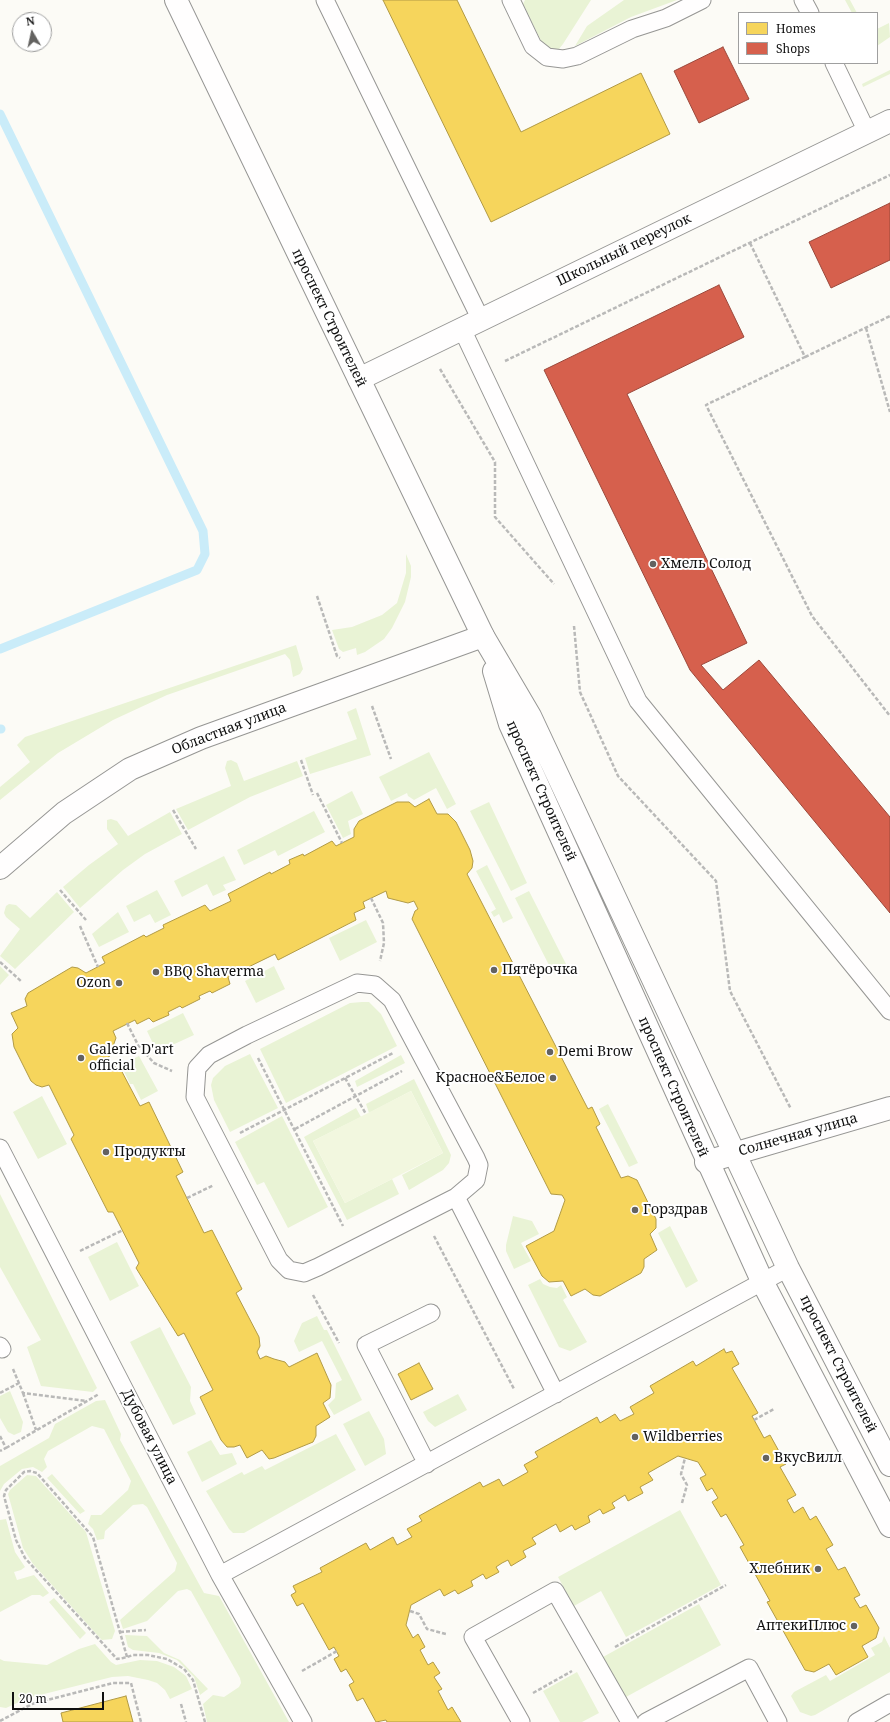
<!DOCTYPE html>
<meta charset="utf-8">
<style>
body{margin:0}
#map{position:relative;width:890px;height:1722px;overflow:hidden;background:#fcfbf6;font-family:"Noto Serif",serif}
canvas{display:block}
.legend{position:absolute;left:738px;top:12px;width:140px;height:52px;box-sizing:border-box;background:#fff;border:1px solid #9f9f9f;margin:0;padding:5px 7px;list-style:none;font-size:12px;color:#101010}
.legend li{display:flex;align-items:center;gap:8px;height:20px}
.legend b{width:20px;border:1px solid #9f9f9f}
.north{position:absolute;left:12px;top:12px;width:40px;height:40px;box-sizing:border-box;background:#fff;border:1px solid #9f9f9f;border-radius:50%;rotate:351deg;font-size:11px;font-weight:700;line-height:16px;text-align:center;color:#101010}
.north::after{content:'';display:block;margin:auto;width:14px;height:18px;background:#636260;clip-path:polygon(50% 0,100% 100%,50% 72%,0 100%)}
.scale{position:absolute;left:12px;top:1692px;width:92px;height:18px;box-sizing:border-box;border:2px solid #101010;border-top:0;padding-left:5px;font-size:12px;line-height:14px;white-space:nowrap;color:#101010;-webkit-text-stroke:3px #fff;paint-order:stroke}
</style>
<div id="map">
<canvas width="890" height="1722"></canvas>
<ul class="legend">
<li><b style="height:11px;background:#f6d55c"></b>Homes</li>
<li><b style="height:11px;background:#d6604d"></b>Shops</li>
</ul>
<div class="north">N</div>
<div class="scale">20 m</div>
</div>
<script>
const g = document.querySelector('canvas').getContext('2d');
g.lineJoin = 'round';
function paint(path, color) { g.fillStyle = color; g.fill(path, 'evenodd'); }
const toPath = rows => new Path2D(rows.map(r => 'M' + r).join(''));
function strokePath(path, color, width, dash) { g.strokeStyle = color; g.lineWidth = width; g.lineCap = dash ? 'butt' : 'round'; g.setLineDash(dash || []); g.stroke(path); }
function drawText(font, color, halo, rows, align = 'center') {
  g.font = font + ' "Noto Serif",serif'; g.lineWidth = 4; g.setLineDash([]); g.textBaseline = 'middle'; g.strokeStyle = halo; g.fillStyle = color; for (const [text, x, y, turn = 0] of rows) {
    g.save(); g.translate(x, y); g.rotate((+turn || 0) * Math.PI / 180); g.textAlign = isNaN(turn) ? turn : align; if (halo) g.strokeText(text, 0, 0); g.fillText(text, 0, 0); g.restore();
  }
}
const green = toPath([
 [525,0,591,0,563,44,559,49,554,50,543,45,523,4],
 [624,0,677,0,631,17,575,46,587,26],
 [845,0,850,0,857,13,852,13],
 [889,23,890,37,877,46,877,29],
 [890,70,890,74,863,87,862,84],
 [406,554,411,566,411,577,405,602,392,628,384,639,365,652,357,655,356,648,343,652,339,649,332,630,352,627,382,615,397,603,406,573],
 [296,645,303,669,300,674,293,677,290,660,285,654,167,695,113,720,58,753,0,800,0,787,30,762,17,745,25,737],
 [356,708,371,755,310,774,305,758,357,739,347,712],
 [429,752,456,804,447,809,436,788,414,800,408,796,407,793,391,801,379,777],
 [231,760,237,763,244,781,297,761,303,776,250,797,188,830,176,809,231,786,225,768,227,761],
 [352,791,363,814,348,821,351,834,343,838,326,805],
 [489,802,527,883,511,891,470,811],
 [314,811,325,832,278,856,275,850,244,865,237,850],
 [170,812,182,834,145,854,123,870,80,908,63,887,89,865,118,844,107,829,107,820,111,819,117,821,128,836],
 [224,856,236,880,223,885,226,890,213,896,207,884,182,897,174,881],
 [487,865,513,918,503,923,499,914,494,917,491,912,496,909,476,871],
 [157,890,171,915,155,923,150,914,134,922,126,906],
 [529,891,568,968,553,973,515,898],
 [57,892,74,912,15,969,0,956,20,929,6,917,4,913,6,906,9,904,16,905,30,918],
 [118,912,129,932,99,947,92,934],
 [366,920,377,942,340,961,329,938],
 [0,966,9,975,0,985],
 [274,966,285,989,256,1003,245,981],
 [362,1002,369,1002,381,1014,397,1046,286,1103,260,1049,350,1003],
 [183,1013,194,1035,157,1052,147,1031],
 [250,1054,278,1108,230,1132,214,1100,211,1085,213,1078,225,1066],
 [401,1055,405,1063,357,1087,355,1081],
 [139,1056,158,1091,141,1100,133,1084,130,1084,121,1065],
 [414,1079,451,1155,449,1163,443,1170,409,1190,402,1175,443,1153,411,1091,369,1113,366,1104],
 [42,1096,67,1144,38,1159,13,1112],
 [608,1104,638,1163,629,1167,599,1109],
 [356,1108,361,1117,313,1141,345,1203,392,1179,399,1194,347,1220,304,1137],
 [282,1116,328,1207,288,1228,264,1182,257,1185,235,1142],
 [0,1194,97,1388,93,1392,41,1386,27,1347,41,1340,0,1267],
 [513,1216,532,1221,539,1234,521,1243,531,1261,514,1269,506,1251,506,1245],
 [670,1226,698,1281,686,1288,658,1233],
 [117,1242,139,1286,110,1301,88,1257],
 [540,1279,543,1284,550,1287,557,1288,561,1285,567,1297,563,1300,587,1342,570,1351,559,1347,528,1285],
 [317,1316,324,1330,327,1330,362,1400,334,1415,328,1405,335,1398,336,1383,342,1380,322,1341,299,1352,294,1341,302,1323],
 [160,1327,191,1387,190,1401,196,1414,173,1425,130,1342],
 [10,1391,23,1422,21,1432,14,1435,8,1432,0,1418,0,1396],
 [458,1394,467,1410,435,1427,428,1421,423,1412],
 [105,1400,121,1434,120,1440,204,1593,219,1596,289,1722,207,1722,203,1704,213,1695,224,1697,239,1687,241,1683,240,1678,191,1591,187,1589,178,1591,147,1621,123,1629,120,1620,175,1571,177,1563,147,1507,143,1504,133,1505,105,1531,104,1539,97,1540,93,1529,88,1524,91,1515,101,1515,128,1490,131,1481,104,1429,92,1426,48,1451,44,1459,47,1467,42,1472,33,1467,22,1469,4,1484,0,1491,0,1466,49,1438,55,1424,96,1401],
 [369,1411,384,1439,386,1454,365,1466,343,1424],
 [336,1434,356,1470,244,1533,233,1533,229,1529,206,1491,242,1472,244,1475,262,1466,265,1470],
 [211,1440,220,1455,232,1453,237,1464,202,1482,187,1452],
 [52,1474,85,1511,80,1514,47,1478],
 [27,1475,36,1476,86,1532,115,1631,112,1639,102,1640,99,1637,33,1564,23,1548,8,1494,10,1490],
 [680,1510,721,1585,626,1637,601,1591,574,1606,558,1577],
 [6,1519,15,1552,25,1567,21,1570,14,1572,17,1580,34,1575,49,1593,43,1597,40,1595,32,1595,0,1612,0,1520],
 [54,1598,86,1633,80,1639,49,1602],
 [699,1604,721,1645,626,1697,603,1657],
 [125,1635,147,1636,164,1653,180,1660,208,1689,200,1695,194,1677,177,1660,159,1653,133,1650,128,1647],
 [884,1636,890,1648,890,1672,815,1715,811,1716,800,1712,791,1696,794,1692,826,1675,830,1681,875,1655,871,1648,882,1642],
 [95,1644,111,1662,116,1665,140,1660,157,1661,174,1667,186,1676,192,1689,170,1699,165,1690,157,1683,148,1680,128,1676,112,1677,28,1698,6,1708,0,1707,0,1659,4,1661,47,1665,79,1649],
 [577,1672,599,1713,582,1722,560,1722,543,1691]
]);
const pitch = toPath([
 [411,1091,443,1153,345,1203,313,1141]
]);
const homes = toPath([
 [383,0,457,0,521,132,641,73,670,134,491,222,383,0],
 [429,799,437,814,448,814,456,822,470,850,473,861,472,868,467,874,588,1109,592,1107,600,1124,596,1127,621,1178,628,1176,637,1180,656,1219,656,1228,650,1234,657,1250,644,1259,644,1267,641,1273,600,1296,593,1295,585,1289,571,1296,563,1281,549,1282,542,1276,526,1246,554,1231,565,1200,562,1195,551,1194,412,919,415,911,418,909,414,901,408,903,388,898,386,891,363,902,365,908,354,913,356,920,278,960,275,954,228,977,230,984,212,993,210,991,199,996,200,999,182,1008,180,1006,168,1012,169,1015,153,1022,149,1018,137,1024,135,1020,113,1031,116,1038,109,1057,103,1059,107,1066,111,1065,120,1068,140,1106,149,1102,183,1172,176,1176,204,1233,212,1230,242,1289,236,1293,259,1337,260,1346,257,1352,260,1359,266,1356,274,1359,285,1362,289,1367,317,1353,331,1385,330,1398,323,1403,330,1417,316,1426,316,1436,313,1442,274,1458,269,1459,262,1450,247,1458,240,1445,234,1447,227,1447,221,1440,200,1397,213,1390,184,1333,178,1336,136,1268,139,1263,113,1212,108,1212,71,1139,74,1135,49,1085,42,1087,36,1085,31,1081,14,1047,12,1034,18,1028,11,1013,27,1006,25,999,28,993,72,967,78,968,86,973,105,963,102,957,144,935,146,937,164,928,163,925,205,905,210,911,231,901,228,894,270,872,271,874,290,864,289,860,303,854,304,856,332,841,336,846,354,837,354,829,359,821,397,802,409,802,415,807,429,799],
 [724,1349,726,1353,732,1351,739,1364,732,1368,758,1413,752,1416,764,1438,770,1435,786,1464,780,1467,796,1495,787,1500,794,1513,803,1507,810,1520,816,1516,833,1545,826,1549,838,1570,845,1567,860,1595,854,1598,860,1608,866,1605,879,1628,876,1638,862,1646,868,1657,836,1675,829,1664,814,1672,805,1670,767,1602,770,1601,740,1547,744,1545,726,1514,721,1517,712,1502,718,1498,712,1488,707,1491,700,1478,706,1475,698,1462,678,1456,648,1473,653,1480,640,1487,643,1493,628,1501,625,1495,612,1503,615,1508,603,1514,600,1509,588,1516,590,1522,575,1530,572,1525,560,1532,556,1524,532,1538,536,1544,523,1551,526,1557,511,1566,508,1560,502,1563,496,1567,499,1572,486,1579,483,1574,471,1581,473,1586,458,1594,455,1590,444,1596,440,1589,411,1605,406,1625,413,1638,418,1634,425,1647,420,1650,428,1665,433,1662,440,1673,434,1677,442,1689,438,1691,448,1710,452,1707,461,1722,387,1722,386,1720,376,1722,363,1698,357,1701,349,1685,354,1682,346,1669,341,1672,334,1659,339,1656,334,1647,329,1650,303,1603,297,1606,291,1595,296,1592,293,1586,322,1572,320,1568,366,1543,370,1550,393,1537,397,1545,412,1537,407,1529,422,1521,419,1516,480,1482,483,1487,499,1479,503,1486,528,1472,524,1465,538,1457,535,1452,597,1417,600,1423,615,1414,620,1421,634,1414,630,1407,654,1393,650,1386,693,1361,696,1366,724,1349],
 [419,1363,433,1389,411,1400,398,1374,419,1363],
 [126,1696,133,1722,63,1722,61,1713,126,1696]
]);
const shops = toPath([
 [723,47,749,99,699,123,674,71,723,47],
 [890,203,890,260,831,288,809,242,890,203],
 [719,285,744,337,627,394,747,643,701,665,723,690,759,660,890,817,890,913,690,670,544,370,719,285]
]);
const stream = toPath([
 [0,114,203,531,205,554,197,570,0,649],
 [0,729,1,729]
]);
const path = toPath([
 [750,243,805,357,706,405,812,616,890,716],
 [866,328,890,412],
 [805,357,890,316],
 [505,361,890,175],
 [440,369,495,462,495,517,554,584],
 [317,596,337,656,340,658],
 [574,626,580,692,618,776,716,881,730,991,791,1109],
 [372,706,391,759],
 [301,760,313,795],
 [317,793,342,843],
 [173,810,196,849],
 [60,890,86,920],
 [371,898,383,923,384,943,380,961],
 [80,926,98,967],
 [0,962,22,982],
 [127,1023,138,1045,154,1063,172,1071],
 [258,1058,343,1226],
 [345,1078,366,1114],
 [295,1129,402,1071],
 [240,1133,393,1053],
 [187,1198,214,1185],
 [434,1236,514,1389],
 [80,1251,123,1230],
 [313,1295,339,1343],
 [13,1369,23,1393,86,1401],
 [0,1393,19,1383],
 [23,1393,36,1430],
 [754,1420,774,1409],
 [0,1436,6,1448,0,1451],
 [6,1448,99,1394],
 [682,1503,687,1485,681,1474,685,1458],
 [410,1611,419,1614,427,1629,446,1634],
 [120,1632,146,1630],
 [615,1647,726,1585],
 [127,1657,93,1537,37,1473,30,1471,24,1472,6,1490,4,1496,16,1540,25,1558,117,1659,123,1658,127,1657,133,1655,148,1655,167,1659,184,1669,193,1680,205,1722],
 [302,1671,337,1651],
 [533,1693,572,1671],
 [181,1704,186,1722],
 [0,1721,32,1704,113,1683,131,1683,141,1722]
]);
const service = toPath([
 [325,0,481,320],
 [511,0,533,46,547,57,563,59,577,56,632,29,666,18,702,0],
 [803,0,810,13],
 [834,63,867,132],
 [462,329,638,701,890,1011],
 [0,1148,220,1575,303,1722],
 [456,1197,318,1267,304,1273,289,1270,279,1260,195,1097,197,1068,209,1055,247,1035,357,983,375,985,392,1000,476,1158,479,1165,476,1180,456,1197,556,1394],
 [0,1346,2,1349],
 [427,1464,366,1345,431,1313],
 [220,1575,788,1268],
 [521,1722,473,1637,555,1591,630,1722],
 [646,1722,749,1668,778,1722],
 [857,1722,890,1703]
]);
const minor = toPath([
 [359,379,890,121],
 [0,868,64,813,130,769,201,738,483,636],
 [706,1162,890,1108]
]);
const tertiary = toPath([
 [176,0,483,636,530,716,788,1268,890,1465],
 [494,671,510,724,763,1283,890,1526]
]);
const markers = [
 [653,564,4,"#636260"],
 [494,970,4,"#636260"],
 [156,972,4,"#636260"],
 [119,983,4,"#636260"],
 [550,1052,4,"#636260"],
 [81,1058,4,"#636260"],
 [553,1078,4,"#636260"],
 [106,1152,4,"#636260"],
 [635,1210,4,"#636260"],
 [635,1437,4,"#636260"],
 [766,1458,4,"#636260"],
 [818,1569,4,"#636260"],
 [854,1626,4,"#636260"]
];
const streetNames = [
 ["Школьный переулок",624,250,-26],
 ["проспект Строителей",329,318,64],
 ["Областная улица",229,729,-21],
 ["проспект Строителей",541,791,66],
 ["проспект Строителей",673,1087,66],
 ["Солнечная улица",798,1135,-16],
 ["проспект Строителей",838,1364,63],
 ["Дубовая улица",149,1437,63]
];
const poiNames = [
 ["Хмель Солод",661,564],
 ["Пятёрочка",502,970],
 ["BBQ Shaverma",164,972],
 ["Ozon",111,983,"right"],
 ["Galerie D'art",89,1050],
 ["official",89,1066],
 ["Demi Brow",558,1052],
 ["Красное&Белое",545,1078,"right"],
 ["Продукты",114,1152],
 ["Горздрав",643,1210],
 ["Wildberries",643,1437],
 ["ВкусВилл",774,1458],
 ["Хлебник",810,1569,"right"],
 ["АптекиПлюс",846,1626,"right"]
];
paint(green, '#e9f3d5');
paint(pitch, '#f2f7df');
paint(homes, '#f6d55c');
strokePath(homes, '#b19a45', 1);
paint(shops, '#d6604d');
strokePath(shops, '#9b483b', 1);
strokePath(stream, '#caecf9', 9);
strokePath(service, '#969694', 19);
strokePath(minor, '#969694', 24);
strokePath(tertiary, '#969694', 24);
strokePath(path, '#b9b9b8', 2.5, [4, 2]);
strokePath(service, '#fffefe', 17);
strokePath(minor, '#fffefe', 22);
strokePath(tertiary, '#fffefe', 22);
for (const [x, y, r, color] of markers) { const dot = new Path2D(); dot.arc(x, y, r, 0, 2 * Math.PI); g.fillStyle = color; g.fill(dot); strokePath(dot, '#fff', 1.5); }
drawText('14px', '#101010', '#fff', streetNames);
drawText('14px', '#101010', '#fff', poiNames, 'left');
</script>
